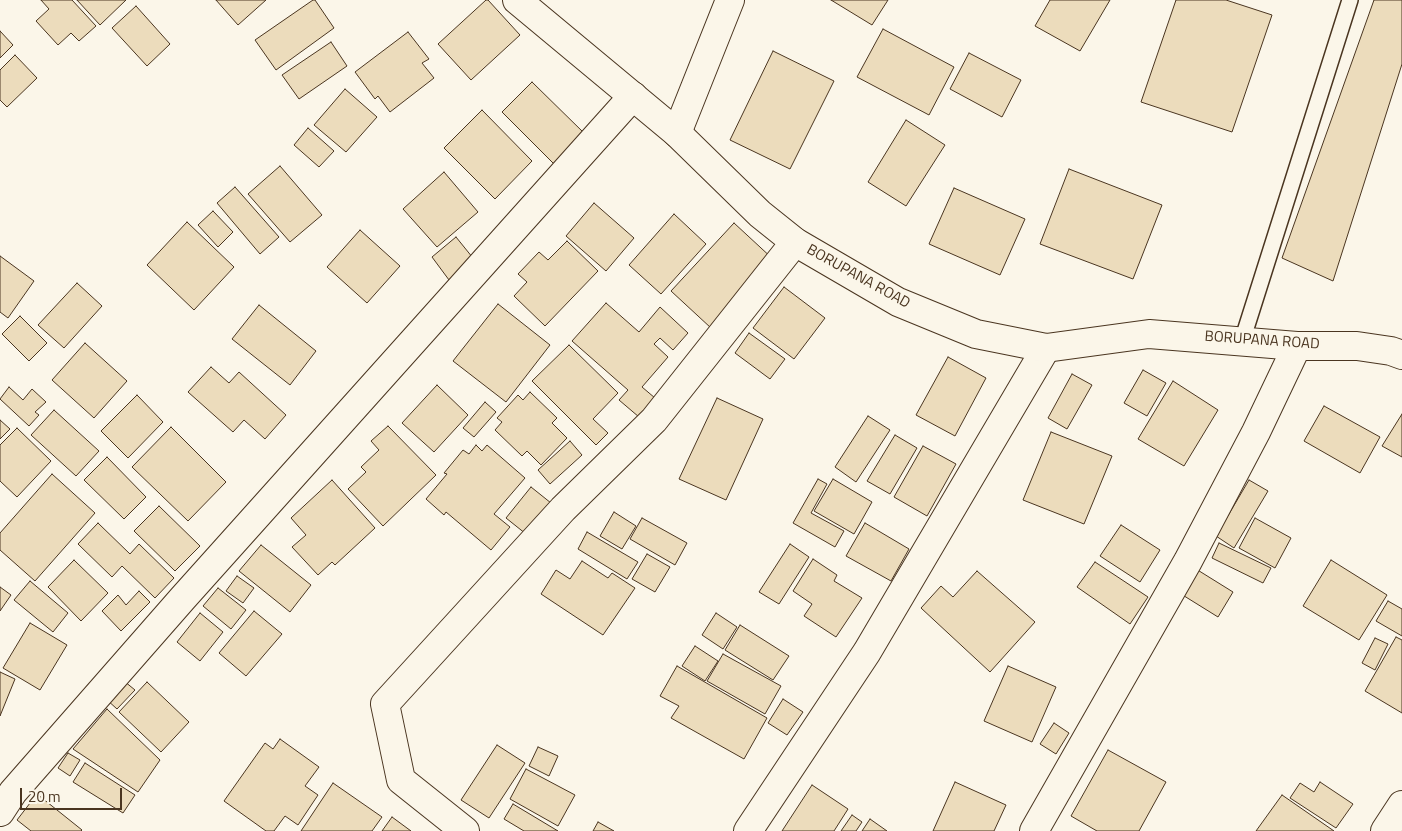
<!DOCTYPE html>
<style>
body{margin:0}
#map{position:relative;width:1402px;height:831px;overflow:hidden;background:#fbf6e9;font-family:"Titillium Web",sans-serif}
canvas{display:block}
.scale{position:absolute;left:20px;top:788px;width:102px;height:22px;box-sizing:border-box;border:2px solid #4a3520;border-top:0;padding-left:6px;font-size:15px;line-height:18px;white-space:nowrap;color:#4a3520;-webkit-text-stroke:4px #fbf6e9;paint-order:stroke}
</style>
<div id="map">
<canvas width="1402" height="831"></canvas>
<div class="scale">20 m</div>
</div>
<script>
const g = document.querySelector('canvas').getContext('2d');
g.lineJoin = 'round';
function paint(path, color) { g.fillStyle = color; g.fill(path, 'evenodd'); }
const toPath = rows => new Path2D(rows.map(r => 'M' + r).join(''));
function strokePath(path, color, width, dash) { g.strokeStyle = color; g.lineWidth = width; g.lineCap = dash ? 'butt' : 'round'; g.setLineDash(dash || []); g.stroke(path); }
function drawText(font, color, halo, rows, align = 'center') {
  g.font = font + ' "Titillium Web",sans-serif'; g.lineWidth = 4; g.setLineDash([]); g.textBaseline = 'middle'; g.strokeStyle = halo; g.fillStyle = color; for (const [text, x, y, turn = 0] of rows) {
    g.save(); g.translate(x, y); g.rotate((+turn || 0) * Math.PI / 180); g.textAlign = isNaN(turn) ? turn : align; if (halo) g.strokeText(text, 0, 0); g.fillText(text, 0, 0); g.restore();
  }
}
const building = toPath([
 [41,0,72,0,96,26,79,41,71,33,58,45,36,21,49,9,41,0],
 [77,0,126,0,100,25,77,0],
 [216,0,266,0,238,25,216,0],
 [313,0,315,0,334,28,276,70,255,40,313,0],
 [486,0,488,0,520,35,471,80,438,44,486,0],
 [831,0,888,0,872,25,831,0],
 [1050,0,1110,0,1080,51,1035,26,1050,0],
 [1176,0,1226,0,1272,15,1232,132,1141,102,1176,0],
 [1374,0,1402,0,1402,64,1333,281,1282,258,1374,0],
 [136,6,170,44,147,66,112,28,136,6],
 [883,29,954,67,929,115,857,77,883,29],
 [0,31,13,45,0,58,0,31],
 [408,32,429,59,422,63,434,78,390,112,378,96,375,99,355,72,408,32],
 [331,42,347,66,299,99,282,75,331,42],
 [773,51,834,81,790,169,730,140,773,51],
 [969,53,1021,80,1002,117,950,89,969,53],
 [15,55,37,78,7,107,0,100,0,70,15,55],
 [532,82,584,133,554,164,502,112,532,82],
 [345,89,377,117,346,152,314,125,345,89],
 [482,110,532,161,495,199,444,148,482,110],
 [906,120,945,145,906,206,868,182,906,120],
 [308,128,334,151,319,167,294,145,308,128],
 [280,166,322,215,290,242,248,194,280,166],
 [1069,169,1162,205,1133,279,1040,244,1069,169],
 [444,172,478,212,437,247,403,209,444,172],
 [235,187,279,237,260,254,217,203,235,187],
 [954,188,1025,219,1000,275,929,244,954,188],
 [594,203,634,238,606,271,566,236,594,203],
 [213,211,233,232,218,247,198,225,213,211],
 [674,214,706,244,661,294,629,265,674,214],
 [187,222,234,267,194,310,147,265,187,222],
 [734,223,774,260,711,328,671,291,734,223],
 [360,230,400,266,367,303,327,267,360,230],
 [456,237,477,263,452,284,432,257,456,237],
 [567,241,598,271,545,326,514,296,527,282,518,274,539,252,548,260,567,241],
 [0,256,34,281,8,318,0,312,0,256],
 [77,283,102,306,64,348,38,325,77,283],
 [784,287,825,318,794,359,753,328,784,287],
 [606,303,639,332,660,307,688,333,673,350,660,338,654,344,668,357,642,387,655,398,639,417,619,400,628,390,572,341,606,303],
 [498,304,550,345,506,402,453,361,498,304],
 [259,305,316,351,290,385,232,339,259,305],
 [20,316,47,343,29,361,2,334,20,316],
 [749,333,785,359,770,379,735,353,749,333],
 [85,343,127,381,94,418,52,380,85,343],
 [569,345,618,393,593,419,608,433,596,445,532,381,569,345],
 [948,357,986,378,955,436,916,415,948,357],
 [211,367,229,383,239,372,286,415,265,439,244,420,233,432,188,392,211,367],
 [1143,370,1166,383,1147,416,1124,403,1143,370],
 [1072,374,1092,385,1067,429,1048,418,1072,374],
 [1173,381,1218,410,1184,466,1138,439,1173,381],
 [437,385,468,415,434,452,402,423,437,385],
 [9,387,23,400,32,389,46,402,35,412,39,415,29,426,0,399,9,387],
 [530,392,557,418,552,423,567,438,541,465,527,451,522,456,495,430,502,422,497,418,518,395,523,400,530,392],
 [137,395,163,422,128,458,101,431,137,395],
 [717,398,763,419,726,500,679,479,717,398],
 [485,402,496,412,474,437,463,428,485,402],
 [1324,406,1380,437,1360,473,1304,441,1324,406],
 [54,410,99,451,76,476,31,435,54,410],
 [1402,414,1402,457,1382,446,1402,414],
 [868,416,890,430,856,482,835,467,868,416],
 [0,420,10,429,0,439,0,420],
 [388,426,436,475,383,526,348,489,366,472,361,467,379,450,371,441,388,426],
 [171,427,226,482,188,521,132,467,171,427],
 [17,428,51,461,17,497,0,481,0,445,17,428],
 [1051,432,1112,456,1084,524,1023,500,1051,432],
 [895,435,917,448,890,494,867,481,895,435],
 [570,441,582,455,550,484,538,470,570,441],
 [476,445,482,451,487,445,525,478,494,514,510,527,491,550,446,512,444,515,426,499,447,474,444,473,463,450,469,454,476,445],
 [923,446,956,464,927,516,894,497,923,446],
 [107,457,146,497,124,519,84,480,107,457],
 [52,474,95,513,35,581,0,550,0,533,52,474],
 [818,479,827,484,811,513,844,531,835,547,793,523,818,479],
 [833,479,872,502,854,534,814,511,833,479],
 [332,480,375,528,335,565,332,562,318,575,292,547,306,535,291,518,332,480],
 [1249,480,1268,491,1234,548,1216,536,1249,480],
 [531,487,551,503,526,534,506,518,531,487],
 [159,506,200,546,175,571,134,531,159,506],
 [614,512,636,526,622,549,600,536,614,512],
 [642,518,687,543,675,565,630,539,642,518],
 [1255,518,1291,538,1275,568,1239,548,1255,518],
 [98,523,130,554,139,544,174,578,155,598,122,566,112,577,78,544,98,523],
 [865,523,909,549,891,581,846,556,865,523],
 [1121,525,1160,550,1140,582,1100,556,1121,525],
 [587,532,638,562,627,579,578,549,587,532],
 [1219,543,1271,568,1263,583,1212,558,1219,543],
 [790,544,809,557,779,604,759,592,790,544],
 [261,545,311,585,290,612,239,571,261,545],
 [647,554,670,567,655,592,632,579,647,554],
 [813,559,837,575,834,581,862,598,836,637,804,616,812,604,793,591,813,559],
 [74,560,108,593,81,621,48,587,74,560],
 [1331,560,1387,595,1359,640,1303,606,1331,560],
 [582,561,608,578,612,573,635,588,603,635,541,594,556,570,570,579,582,561],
 [1095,562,1148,597,1130,624,1077,587,1095,562],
 [1196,569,1233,592,1218,617,1181,594,1196,569],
 [977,571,1035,622,990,672,921,608,941,586,953,597,977,571],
 [237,576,254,588,243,603,226,591,237,576],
 [30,581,68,613,53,632,14,600,30,581],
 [0,587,11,595,0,611,0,587],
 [218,588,246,610,231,629,203,606,218,588],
 [139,591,150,602,121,631,102,611,118,595,126,605,139,591],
 [1388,601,1402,609,1402,636,1376,621,1388,601],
 [254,611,282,634,246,676,219,653,254,611],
 [200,613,223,632,200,661,177,642,200,613],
 [716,613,737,627,723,649,702,635,716,613],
 [30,623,67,645,40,690,3,668,30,623],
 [740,625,789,656,773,680,725,650,740,625],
 [1396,637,1402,640,1402,713,1365,691,1396,637],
 [1375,638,1388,644,1375,670,1362,663,1375,638],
 [695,646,718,661,705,681,682,666,695,646],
 [723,654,781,686,765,714,707,681,723,654],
 [677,666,767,718,744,759,671,718,679,706,660,696,677,666],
 [1008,666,1056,687,1032,742,984,721,1008,666],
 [0,672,15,679,0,716,0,672],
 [124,681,135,690,117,709,106,699,124,681],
 [147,682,189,722,161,752,119,712,147,682],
 [783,699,803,712,787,735,768,723,783,699],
 [107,709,160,760,138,792,73,749,107,709],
 [1054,723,1069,733,1056,754,1040,744,1054,723],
 [280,739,319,767,305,786,318,795,298,825,285,816,274,831,266,831,224,801,265,743,273,749,280,739],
 [497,745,525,763,489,818,461,800,497,745],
 [538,747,558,756,549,776,529,766,538,747],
 [1108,750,1166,782,1139,831,1097,831,1071,816,1108,750],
 [68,753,80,760,70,776,58,768,68,753],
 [85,763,135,795,123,813,73,782,85,763],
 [526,769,575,795,558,826,510,799,526,769],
 [955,782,1006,805,994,831,933,831,955,782],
 [1320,782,1353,804,1336,828,1290,798,1300,783,1314,792,1320,782],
 [333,783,382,817,372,831,301,831,333,783],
 [812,785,848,809,834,831,782,831,812,785],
 [37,794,82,830,81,831,31,831,17,820,37,794],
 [1282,795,1334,831,1256,831,1282,795],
 [513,804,558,831,524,831,504,819,513,804],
 [852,815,862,822,856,831,841,831,852,815],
 [392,817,411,831,382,831,392,817],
 [870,819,887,831,862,831,870,819],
 [598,822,614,831,593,831,598,822]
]);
const lane = toPath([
 [1242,341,1350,0]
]);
const street = toPath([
 [677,133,730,0],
 [0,812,13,792,183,598,633,96],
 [465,831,401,780,385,704,563,509,654,420,795,242],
 [748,831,867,652,1046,348],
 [1034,831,1188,561,1256,432,1297,346],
 [1385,831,1402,805]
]);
const primary = toPath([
 [517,0,677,133,760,214,795,242,898,302,976,334,1046,348,1149,334,1297,346,1357,346,1391,351,1402,355]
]);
const streetNames = [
 ["BORUPANA ROAD",858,277,29],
 ["BORUPANA ROAD",1262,341,4]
];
paint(building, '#ecdcbc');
strokePath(building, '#4a3520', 1);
strokePath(lane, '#4a3520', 18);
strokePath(street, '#4a3520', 30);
strokePath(primary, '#4a3520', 30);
strokePath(lane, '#fbf6e9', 15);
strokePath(street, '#fbf6e9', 28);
strokePath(primary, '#fbf6e9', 28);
drawText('15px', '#4a3520', '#fbf6e9', streetNames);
</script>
